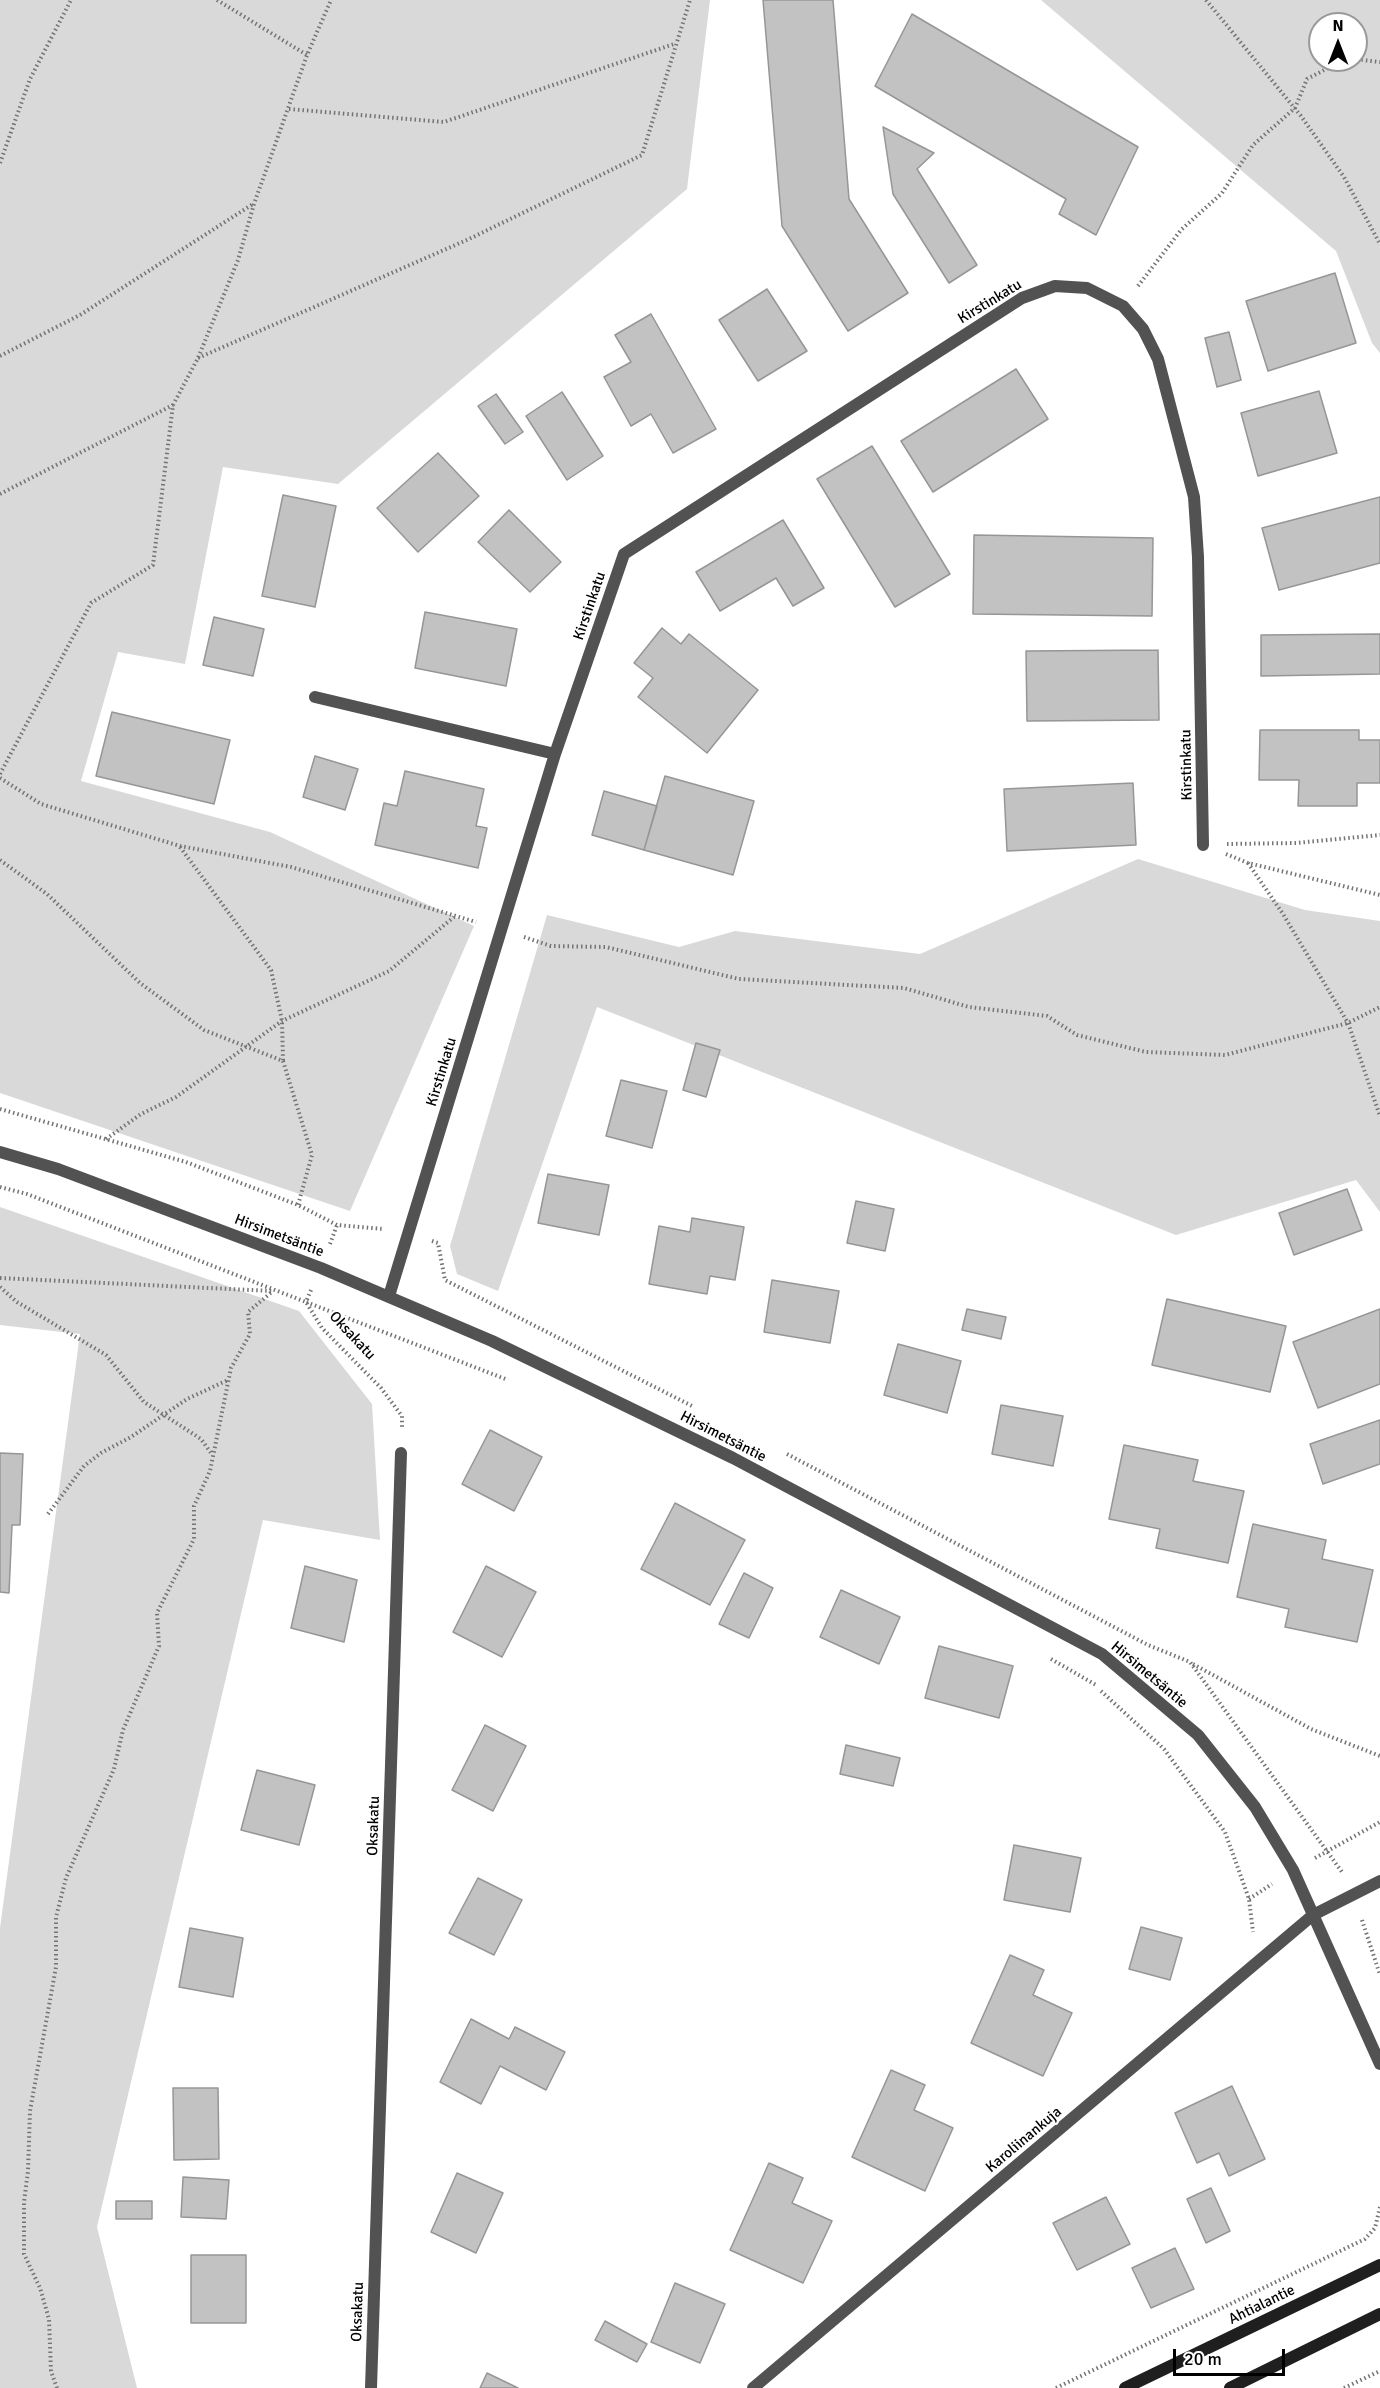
<!DOCTYPE html>
<meta charset="utf-8">
<style>
body{margin:0}
#map{position:relative;width:1380px;height:2388px;overflow:hidden;background:#fff;font-family:Signika,sans-serif}
canvas{display:block}
.north{position:absolute;left:1308px;top:12px;width:60px;height:60px;box-sizing:border-box;background:#fff;border:2px solid #999;border-radius:50%;rotate:0deg;font-size:16px;font-weight:700;line-height:24px;text-align:center;color:#000}
.north::after{content:'';display:block;margin:auto;width:21px;height:27px;background:#000;clip-path:polygon(50% 0,100% 100%,50% 72%,0 100%)}
.scale{position:absolute;left:1173px;top:2349px;width:112px;height:27px;box-sizing:border-box;border:3px solid #000;border-top:0;padding-left:8px;font-size:18px;line-height:21px;white-space:nowrap;color:#000;-webkit-text-stroke:4px #fff;paint-order:stroke}
</style>
<div id="map">
<canvas width="1380" height="2388"></canvas>
<div class="north">N</div>
<div class="scale">20 m</div>
</div>
<script>
const g = document.querySelector('canvas').getContext('2d');
g.lineJoin = 'round';
function paint(path, color) { g.fillStyle = color; g.fill(path, 'evenodd'); }
const toPath = rows => new Path2D(rows.map(r => 'M' + r).join(''));
function strokePath(path, color, width, dash) { g.strokeStyle = color; g.lineWidth = width; g.lineCap = dash ? 'butt' : 'round'; g.setLineDash(dash || []); g.stroke(path); }
function drawText(font, color, halo, rows, align = 'center') {
  g.font = font + ' Signika,sans-serif'; g.lineWidth = 4.5; g.setLineDash([]); g.textBaseline = 'middle'; g.strokeStyle = halo; g.fillStyle = color; for (const [text, x, y, turn = 0] of rows) {
    g.save(); g.translate(x, y); g.rotate((+turn || 0) * Math.PI / 180); g.textAlign = isNaN(turn) ? turn : align; if (halo) g.strokeText(text, 0, 0); g.fillText(text, 0, 0); g.restore();
  }
}
const green = toPath([
 [0,0,710,0,687,189,338,484,223,467,185,664,118,652,81,781,270,832,474,926,350,1211,0,1093],
 [1041,0,1380,0,1380,353,1372,343,1336,251],
 [1320,24,1356,24,1356,60,1320,60],
 [1138,859,1305,910,1380,921,1380,1212,1356,1180,1176,1235,597,1007,498,1291,457,1274,450,1246,547,915,679,947,735,931,920,954],
 [0,1207,299,1311,372,1404,380,1540,263,1520,97,2227,137,2388,0,2388,0,1928,80,1334,0,1325]
]);
const building = toPath([
 [763,0,833,0,849,199,908,293,848,331,782,226,763,0],
 [912,14,1138,147,1096,235,1059,214,1066,199,875,86,912,14],
 [883,127,934,153,917,169,977,265,949,283,893,194,883,127],
 [1335,273,1356,343,1268,371,1246,301,1335,273],
 [767,289,807,351,758,381,719,320,767,289],
 [651,314,716,429,673,453,651,414,631,426,604,377,631,362,615,335,651,314],
 [1229,332,1241,380,1217,387,1205,338,1229,332],
 [1016,369,1048,419,933,492,901,441,1016,369],
 [1319,391,1337,453,1258,476,1241,413,1319,391],
 [562,392,603,456,567,480,526,416,562,392],
 [496,394,523,432,505,444,478,406,496,394],
 [872,446,950,574,895,607,817,479,872,446],
 [438,453,479,496,418,552,377,508,438,453],
 [283,495,336,506,315,607,262,596,283,495],
 [1380,497,1380,563,1279,590,1262,528,1380,497],
 [509,510,561,562,530,592,478,542,509,510],
 [783,520,824,588,793,606,776,578,720,611,696,572,783,520],
 [974,535,1153,538,1152,616,973,614,974,535],
 [425,612,517,629,506,686,415,668,425,612],
 [214,617,264,629,253,676,203,665,214,617],
 [662,628,681,644,689,634,758,690,707,753,638,697,653,678,634,663,662,628],
 [1380,634,1380,674,1261,676,1261,635,1380,634],
 [1158,650,1159,720,1027,721,1026,651,1158,650],
 [112,712,230,740,214,804,96,776,112,712],
 [1260,730,1359,730,1359,740,1380,740,1380,783,1357,783,1357,806,1298,806,1299,780,1259,780,1260,730],
 [315,756,358,769,345,810,303,797,315,756],
 [405,771,484,789,476,826,487,828,478,868,375,845,384,803,397,806,405,771],
 [665,776,754,801,733,875,644,850,665,776],
 [1133,783,1136,845,1007,851,1004,789,1133,783],
 [604,791,657,806,644,850,592,835,604,791],
 [696,1043,720,1050,706,1097,683,1090,696,1043],
 [621,1080,667,1091,652,1148,606,1136,621,1080],
 [548,1174,609,1185,599,1235,538,1223,548,1174],
 [1347,1189,1362,1230,1294,1255,1279,1213,1347,1189],
 [856,1201,894,1209,885,1251,847,1243,856,1201],
 [692,1218,744,1227,735,1280,710,1276,707,1294,649,1284,659,1226,690,1232,692,1218],
 [772,1280,839,1291,830,1343,764,1332,772,1280],
 [1167,1299,1286,1326,1270,1392,1152,1365,1167,1299],
 [967,1309,1006,1317,1001,1339,962,1330,967,1309],
 [1380,1309,1380,1384,1318,1408,1293,1342,1380,1309],
 [898,1344,961,1361,947,1413,884,1395,898,1344],
 [1001,1405,1063,1416,1053,1466,992,1454,1001,1405],
 [1380,1420,1380,1464,1323,1484,1310,1444,1380,1420],
 [490,1430,542,1457,514,1511,462,1484,490,1430],
 [1124,1445,1198,1460,1193,1481,1244,1491,1228,1563,1156,1548,1160,1529,1109,1519,1124,1445],
 [0,1453,23,1454,20,1525,12,1525,9,1593,0,1592,0,1453],
 [675,1503,745,1540,710,1605,641,1569,675,1503],
 [1253,1524,1326,1540,1322,1559,1373,1570,1357,1642,1285,1627,1289,1609,1237,1597,1253,1524],
 [305,1566,357,1580,344,1642,291,1628,305,1566],
 [486,1566,536,1592,502,1657,453,1632,486,1566],
 [744,1573,773,1588,749,1638,719,1624,744,1573],
 [841,1590,900,1617,879,1664,820,1637,841,1590],
 [939,1646,1013,1666,999,1718,925,1698,939,1646],
 [485,1725,526,1746,493,1811,452,1790,485,1725],
 [846,1745,900,1758,893,1786,840,1774,846,1745],
 [257,1770,315,1785,299,1845,241,1830,257,1770],
 [1014,1845,1081,1858,1070,1912,1004,1900,1014,1845],
 [478,1878,522,1900,494,1955,449,1933,478,1878],
 [1141,1927,1182,1938,1170,1980,1129,1969,1141,1927],
 [190,1928,243,1938,233,1997,179,1987,190,1928],
 [1010,1955,1044,1970,1033,1995,1072,2013,1043,2076,971,2043,1010,1955],
 [471,2019,509,2039,515,2027,565,2052,546,2090,500,2066,481,2104,440,2082,471,2019],
 [891,2070,925,2085,914,2110,953,2128,925,2191,852,2157,891,2070],
 [1232,2086,1265,2159,1229,2176,1219,2153,1197,2163,1175,2113,1232,2086],
 [173,2088,218,2088,219,2159,174,2160,173,2088],
 [769,2163,803,2178,792,2203,832,2221,803,2283,730,2250,769,2163],
 [457,2173,503,2193,476,2253,431,2232,457,2173],
 [183,2177,229,2180,226,2219,181,2217,183,2177],
 [1211,2188,1230,2231,1206,2243,1187,2199,1211,2188],
 [1106,2197,1130,2244,1077,2270,1053,2223,1106,2197],
 [116,2201,152,2201,152,2219,116,2219,116,2201],
 [1175,2248,1194,2289,1151,2308,1132,2268,1175,2248],
 [191,2255,246,2255,246,2323,191,2323,191,2255],
 [675,2283,725,2304,700,2363,651,2342,675,2283],
 [605,2321,647,2344,637,2362,595,2340,605,2321],
 [487,2373,518,2388,480,2388,487,2373]
]);
const path = toPath([
 [217,0,307,55],
 [1206,0,1301,116,1344,177,1380,244],
 [289,109,444,122,674,44],
 [0,163,30,79,71,0],
 [1138,286,1181,230,1222,193,1253,145,1295,108,1307,79,1332,66,1362,60,1380,62],
 [0,356,80,315,253,204],
 [198,358,469,239,642,155,690,0],
 [0,494,173,405],
 [0,774,91,603,153,565,173,405,198,358,238,260,254,204,307,55,331,0],
 [0,778,41,804,180,846,291,867,476,922],
 [1227,844,1296,843,1380,835],
 [180,847,271,970,282,1021,283,1061],
 [1226,854,1248,863,1380,895],
 [0,860,47,894,140,983,204,1030,283,1061,312,1155,298,1205],
 [1248,863,1283,914,1348,1023,1380,1116],
 [524,937,551,946,606,947,739,979,904,988,969,1007,1047,1016,1077,1035,1146,1052,1225,1055,1348,1023,1380,1007],
 [0,1109,186,1162,298,1205,337,1225,384,1229],
 [106,1139,141,1114,176,1097,282,1021,389,971,454,917],
 [0,1187,27,1194,306,1302,322,1328,381,1388,402,1416,402,1428],
 [432,1241,438,1243,445,1280,692,1406],
 [330,1244,337,1225],
 [0,1278,272,1291],
 [0,1287,17,1302,106,1355,144,1402,201,1439,211,1453],
 [311,1290,306,1302,508,1380],
 [787,1454,1148,1645,1190,1662,1342,1872],
 [48,1514,84,1466,101,1453,131,1437,187,1399,228,1380],
 [1051,1659,1096,1685],
 [1193,1664,1311,1729,1380,1756],
 [1101,1691,1164,1749,1225,1832,1249,1899,1253,1932],
 [1315,1858,1380,1822],
 [1249,1899,1272,1884],
 [1362,1920,1380,1975],
 [57,2388,51,2371,49,2319,40,2288,24,2254,24,2202,28,2171,30,2111,56,1967,56,1917,66,1878,114,1769,123,1730,159,1646,157,1613,194,1539,194,1506,210,1471,231,1368,250,1334,248,1312,273,1291],
 [1056,2388,1365,2239,1375,2228,1380,2207],
 [1344,2388,1380,2371]
]);
const minor = toPath([
 [315,697,555,754],
 [389,1296,555,754,624,554,1022,298,1055,286,1087,288,1123,306,1143,329,1158,359,1194,497,1198,557,1203,845],
 [371,2388,401,1453],
 [753,2388,1313,1915,1380,1881]
]);
const tertiary = toPath([
 [0,1152,58,1169,321,1268,492,1341,733,1458,1102,1654,1198,1735,1255,1807,1293,1870,1380,2064]
]);
const secondary = toPath([
 [1125,2388,1380,2265],
 [1230,2388,1380,2314]
]);
const streetNames = [
 ["Kirstinkatu",990,302,-31],
 ["Kirstinkatu",590,606,-71],
 ["Kirstinkatu",1187,765,-91],
 ["Kirstinkatu",442,1072,-73],
 ["Hirsimetsäntie",279,1236,21],
 ["Oksakatu",352,1336,47],
 ["Hirsimetsäntie",723,1437,27],
 ["Hirsimetsäntie",1149,1675,40],
 ["Oksakatu",374,1826,-88],
 ["Karoliinankuja",1024,2140,-40],
 ["Ahtialantie",1262,2305,-26],
 ["Oksakatu",358,2312,-88]
];
paint(green, '#d9d9d9');
paint(building, '#c2c2c2');
strokePath(building, '#969696', 1.5);
strokePath(path, '#747474', 4, [1.5, 3]);
strokePath(minor, '#525252', 12);
strokePath(tertiary, '#525252', 12);
strokePath(secondary, '#1f1f1f', 12);
drawText('15px', '#000', '#fff', streetNames);
</script>
